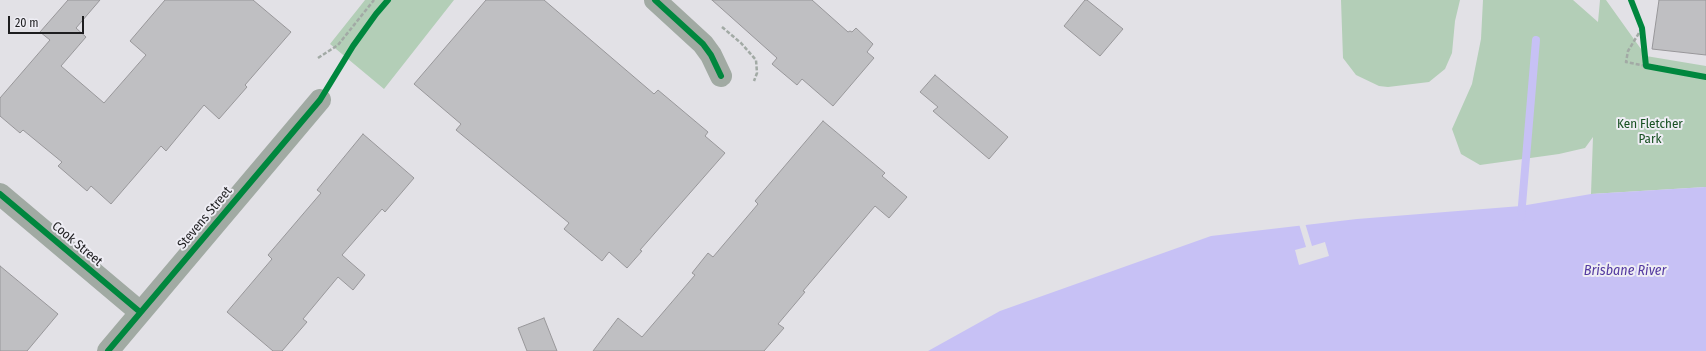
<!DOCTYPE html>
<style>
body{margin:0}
#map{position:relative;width:1706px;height:351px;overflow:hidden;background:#e2e1e6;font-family:"Fira Sans Condensed",sans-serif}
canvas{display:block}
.scale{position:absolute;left:8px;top:16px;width:76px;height:18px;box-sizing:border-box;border:2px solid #1d1d1f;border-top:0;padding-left:5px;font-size:12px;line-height:14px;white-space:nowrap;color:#1d1d1f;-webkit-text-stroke:3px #eeedf4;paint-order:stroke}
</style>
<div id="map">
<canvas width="1706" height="351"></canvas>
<div class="scale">20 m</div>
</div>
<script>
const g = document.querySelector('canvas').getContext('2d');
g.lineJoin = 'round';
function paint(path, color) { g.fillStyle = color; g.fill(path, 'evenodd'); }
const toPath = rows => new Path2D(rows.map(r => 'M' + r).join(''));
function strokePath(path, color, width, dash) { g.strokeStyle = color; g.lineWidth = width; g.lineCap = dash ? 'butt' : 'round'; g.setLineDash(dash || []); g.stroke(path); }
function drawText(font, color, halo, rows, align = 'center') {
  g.font = font + ' "Fira Sans Condensed",sans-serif'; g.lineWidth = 4; g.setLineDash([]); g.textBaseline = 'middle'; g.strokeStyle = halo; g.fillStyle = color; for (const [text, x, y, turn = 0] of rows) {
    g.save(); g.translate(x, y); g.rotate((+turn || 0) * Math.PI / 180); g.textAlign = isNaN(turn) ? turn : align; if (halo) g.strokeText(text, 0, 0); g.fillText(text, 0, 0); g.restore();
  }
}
const green = toPath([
 [365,0,454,0,384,89,330,44],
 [1341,0,1460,0,1455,21,1452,53,1445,69,1429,82,1388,87,1379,86,1356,75,1343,58],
 [1483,0,1573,0,1598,22,1600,0,1606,0,1646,56,1706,66,1706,187,1591,194,1593,137,1585,148,1559,154,1480,165,1461,154,1452,129,1472,84,1481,39]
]);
const water = toPath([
 [1706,187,1706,351,928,351,1000,311,1211,236,1357,219,1521,206,1591,194]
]);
const pier = toPath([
 [1305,223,1312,246,1325,242,1329,256,1299,265,1295,250,1306,247,1299,224]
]);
const stream = toPath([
 [1521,217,1536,40]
]);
const building = toPath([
 [68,0,100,0,76,28,86,37,61,66,104,103,146,55,130,41,165,0,253,0,291,32,245,85,247,87,219,119,204,105,166,151,161,146,111,204,91,186,87,191,58,166,62,162,23,130,20,133,0,116,0,98,50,40,40,32,68,0],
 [486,0,544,0,654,94,658,90,708,132,705,136,725,153,640,250,642,251,627,268,609,252,602,261,564,229,569,223,456,130,461,124,414,84,486,0],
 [712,0,812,0,848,32,850,31,852,32,856,28,873,44,867,52,874,58,833,106,802,79,797,85,772,64,777,58,712,0],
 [1085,0,1087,0,1123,29,1100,56,1064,26,1085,0],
 [1659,0,1706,0,1706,55,1652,49,1659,0],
 [935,75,1008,137,989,159,933,111,938,107,920,92,935,75],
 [823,121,885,173,882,176,907,197,889,218,875,206,803,291,805,292,778,324,784,328,764,351,593,351,618,318,642,337,695,275,692,273,708,253,713,257,758,204,755,201,823,121],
 [363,134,414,178,385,212,382,209,342,255,365,275,353,290,338,277,303,319,307,322,282,351,273,351,227,312,272,259,268,255,321,193,317,190,363,134],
 [0,266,58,314,27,351,0,351,0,266],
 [544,318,557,351,527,351,518,328,544,318]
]);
const path = toPath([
 [722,27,741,43,756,60,757,73,754,81],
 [1642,28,1628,51,1626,62,1646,66],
 [318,58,338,45,374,0]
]);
const minor = toPath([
 [655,0,703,44,711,55,721,76],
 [0,194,140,312],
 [108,351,320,100]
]);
const cycleway = toPath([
 [655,0,703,44,711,55,721,76],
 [1631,0,1642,28,1646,66,1706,77],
 [0,194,140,312],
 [108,351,320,100,353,46,376,14,388,0]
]);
const parkNames = [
 ["Ken Fletcher",1650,124],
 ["Park",1650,139]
];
const streetNames = [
 ["Stevens Street",205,218,-50],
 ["Cook Street",77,244,40]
];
const waterNames = [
 ["Brisbane River",1625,271]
];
paint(green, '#b3ceb7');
paint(water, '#c7c1f5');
paint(pier, '#e2e1e6');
strokePath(stream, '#c7c1f5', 8);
paint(building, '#bfbfc2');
strokePath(building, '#98979a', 1);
strokePath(path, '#a2aaa5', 2.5, [4, 2]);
strokePath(minor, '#a1aaa3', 22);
strokePath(cycleway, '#00873e', 6);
drawText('13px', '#195123', '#eeedf4', parkNames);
drawText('13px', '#1d1d1f', '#eeedf4', streetNames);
drawText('italic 14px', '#5339a0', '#eeedf4', waterNames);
</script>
